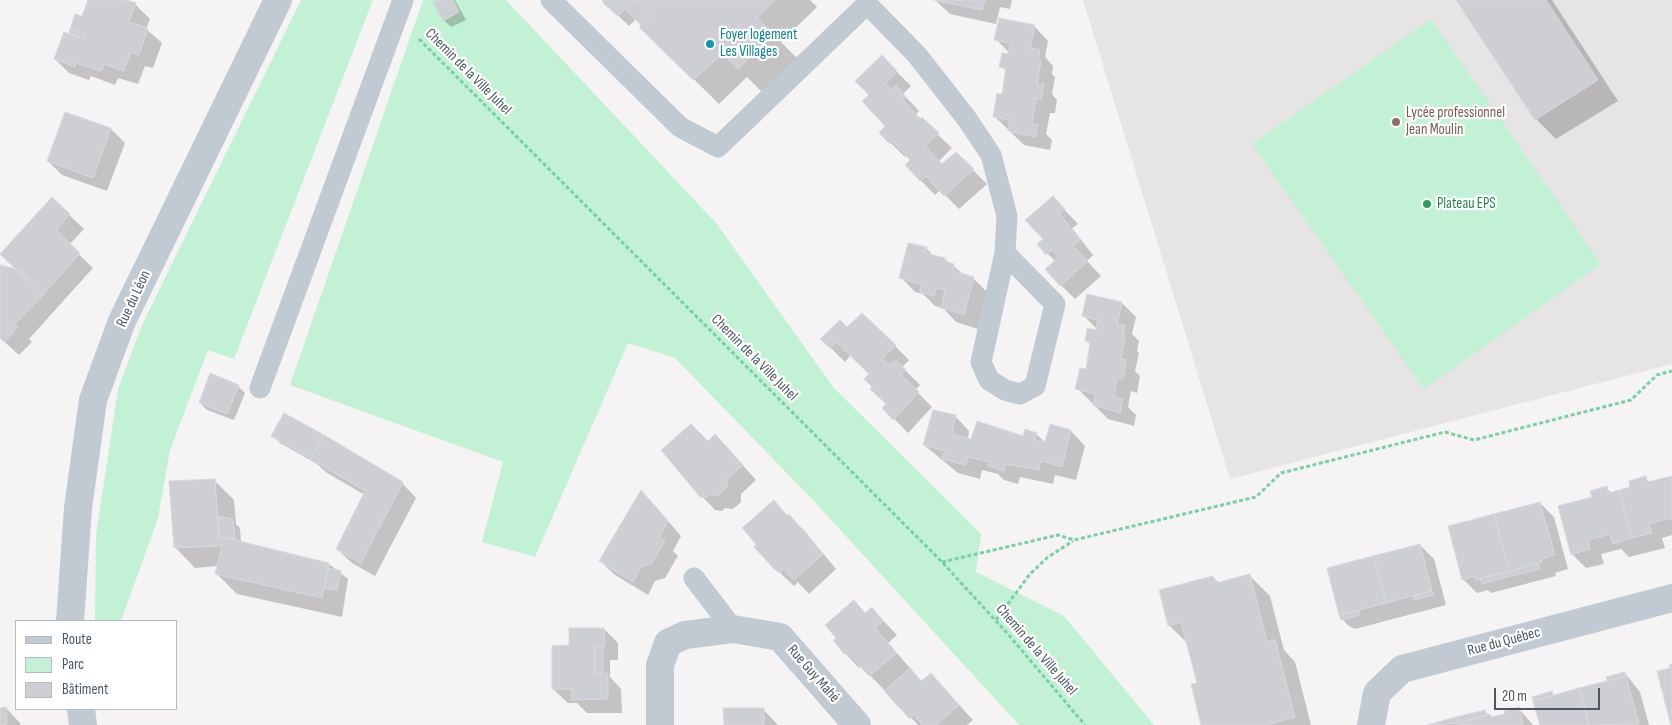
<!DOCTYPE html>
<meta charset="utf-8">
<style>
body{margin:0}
#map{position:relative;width:1672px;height:725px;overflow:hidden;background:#f5f3f3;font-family:"Sofia Sans Condensed",sans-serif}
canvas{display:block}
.legend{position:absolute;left:15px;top:620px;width:162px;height:90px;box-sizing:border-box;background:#fff;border:1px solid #b7bbc0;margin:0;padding:6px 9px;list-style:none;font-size:15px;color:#4a5661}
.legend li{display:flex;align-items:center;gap:10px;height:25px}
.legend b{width:25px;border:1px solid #b7bbc0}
.scale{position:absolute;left:1494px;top:688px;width:106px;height:22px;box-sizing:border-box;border:2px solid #4a5661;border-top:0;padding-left:6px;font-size:15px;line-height:18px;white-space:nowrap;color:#4a5661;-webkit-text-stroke:4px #fff;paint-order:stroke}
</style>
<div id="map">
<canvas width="1672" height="725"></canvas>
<ul class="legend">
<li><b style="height:6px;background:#c1cad2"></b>Route</li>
<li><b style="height:14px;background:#c3f1d5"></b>Parc</li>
<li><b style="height:14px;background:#cdcfd5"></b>Bâtiment</li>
</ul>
<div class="scale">20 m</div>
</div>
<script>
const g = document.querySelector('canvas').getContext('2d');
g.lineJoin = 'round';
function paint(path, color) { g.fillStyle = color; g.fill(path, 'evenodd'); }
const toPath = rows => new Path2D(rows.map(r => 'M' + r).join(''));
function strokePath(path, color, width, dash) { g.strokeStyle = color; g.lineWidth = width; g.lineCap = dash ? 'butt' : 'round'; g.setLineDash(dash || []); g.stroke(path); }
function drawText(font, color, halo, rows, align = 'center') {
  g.font = font + ' "Sofia Sans Condensed",sans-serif'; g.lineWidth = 4.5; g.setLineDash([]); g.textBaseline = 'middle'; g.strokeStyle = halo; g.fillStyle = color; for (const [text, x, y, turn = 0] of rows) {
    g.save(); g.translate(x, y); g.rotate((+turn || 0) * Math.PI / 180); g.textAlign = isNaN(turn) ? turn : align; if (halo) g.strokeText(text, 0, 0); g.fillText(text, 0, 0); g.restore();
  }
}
const education = toPath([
 [1083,0,1672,0,1672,364,1230,479]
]);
const green = toPath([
 [301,0,373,0,234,359,208,350,170,450,158,518,121,621,95,621,96,536,118,389,142,325],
 [423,0,506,0,717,224,834,388,981,534,976,572,1064,616,1154,725,1019,725,812,499,675,358,628,343,535,557,482,542,503,462,290,385],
 [1431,19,1601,264,1424,389,1252,144]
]);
const shadow = toPath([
 [89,0,123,0,135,4,150,19,146,29,162,43,153,68,145,66,138,84,118,78,115,85,91,76,89,80,69,73,55,59,73,37],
 [440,0,455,0,466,20,451,27,444,20],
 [602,0,810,0,817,7,781,42,798,59,763,93,747,77,719,104,641,27,643,25,636,19,629,26],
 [935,0,1012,0,1010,9,1000,7,996,24,950,14],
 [1457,0,1552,0,1618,101,1556,139,1536,119],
 [1034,26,1048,41,1045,57,1053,66,1052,74,1055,77,1052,94,1057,100,1055,113,1050,113,1046,134,1052,140,1050,150,1024,145,994,116,1002,96,1007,72,1001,66,1013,57,996,39],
 [896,71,911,86,903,94,919,111,916,114,952,148,939,161,943,166,956,153,987,184,959,209,940,190,935,195,906,165,911,160,907,155,905,157,881,133,887,126,864,101],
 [66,114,111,129,125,143,107,191,62,175,48,161],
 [1053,198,1078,224,1072,228,1093,255,1087,261,1101,276,1075,299,1061,285,1056,262,1038,244,1044,239],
 [52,199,84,229,69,245,93,268,29,339,32,342,19,355,0,338,0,266,17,271,1,255],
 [909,244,927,249,934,256,945,259,964,275,973,278,987,292,978,329,956,322,943,308,935,306,923,294,915,292,901,277],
 [1122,303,1136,317,1132,334,1139,341,1137,351,1139,353,1135,371,1140,376,1137,393,1131,391,1128,407,1136,415,1134,426,1108,419,1077,388,1087,371,1091,346,1086,340,1097,329,1083,315],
 [847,329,895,346,909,360,902,367,920,385,915,390,932,407,908,433,884,408,888,405,874,387,870,374,851,355,845,362,822,339],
 [238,386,245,393,234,420,207,410,200,403],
 [955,416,969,431,968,439,972,440,1024,437,1036,434,1046,443,1071,431,1085,446,1076,480,1055,475,1053,484,1020,477,1018,484,1004,480,998,474,982,470,980,479,958,473,924,445],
 [273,436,402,483,416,498,375,576,352,563,337,549,365,495,327,473,317,464,280,443],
 [729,450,756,480,741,494,741,502,733,509,725,508,722,511,715,510,677,470],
 [1672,477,1672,535,1662,538,1665,548,1629,557,1621,549,1601,554,1604,564,1586,568,1572,554,1593,498,1606,488,1612,493,1632,488,1645,478,1650,483],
 [214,480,234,500,236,524,240,528,241,543,329,564,348,579,342,617,237,594,217,574,218,566,195,568,175,547],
 [773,502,804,530,836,569,809,594,798,582,794,586,774,567],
 [1540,503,1554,517,1568,569,1555,573,1556,576,1491,593,1488,590,1477,593,1463,579],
 [655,506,681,536,673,551,678,556,665,578,655,581,648,595,615,575,600,561],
 [1420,545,1434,559,1446,605,1355,629,1349,626,1342,619,1329,569],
 [1250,576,1270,596,1284,650,1295,662,1311,725,1203,725,1199,683,1188,644,1169,625,1213,577,1219,583],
 [872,609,897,635,888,643,910,668,908,669,922,682,931,674,973,720,967,725,918,725,861,666,859,668,845,653,866,614],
 [604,629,618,643,618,660,610,660,610,677,621,689,622,713,587,713,577,703,568,703,553,689,571,647],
 [1625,673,1640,692,1649,725,1541,725,1551,693,1555,696,1609,682],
 [6,708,20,723,20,725,0,725,0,709],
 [1518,708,1533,725,1432,725,1484,711,1493,718,1506,715],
 [763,709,778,725,725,725]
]);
const building = toPath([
 [88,0,127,0,136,3,129,22,148,28,139,55,131,52,124,71,104,64,101,71,76,63,75,67,54,59,64,32,84,39,86,35,70,29,75,14,82,16,88,0],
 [437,0,453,0,459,12,443,21,433,2,437,0],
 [606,0,636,0,653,15,641,25,625,9,618,16,603,3,606,0],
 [636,0,775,0,757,18,774,34,738,69,722,54,693,80,639,27,653,15,636,0],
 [934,0,985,0,982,10,934,0],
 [1456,0,1546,0,1598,80,1535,120,1456,0],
 [999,18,1035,25,1030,48,1040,50,1038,61,1041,61,1037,84,1044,84,1041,100,1036,99,1032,124,1038,124,1036,137,1008,131,1010,120,993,117,997,93,1002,94,1006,68,999,67,1002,53,1009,54,1010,43,994,40,999,18],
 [70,29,86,35,84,39,69,34,70,29],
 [882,55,897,71,885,84,891,89,896,85,906,97,903,100,920,119,922,117,939,133,925,146,942,164,956,152,974,169,944,196,926,176,920,181,905,165,910,160,892,141,890,144,879,133,885,126,862,101,869,95,855,81,882,55],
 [65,112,111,128,93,178,47,161,65,112],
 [1053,196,1065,209,1059,213,1080,240,1073,246,1088,261,1060,286,1045,269,1059,257,1052,250,1046,255,1037,244,1043,239,1025,220,1053,196],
 [52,197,70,214,56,230,80,253,43,295,0,254,52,197],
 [908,243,927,247,926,253,945,258,945,261,954,264,954,271,974,277,964,315,941,308,945,290,936,288,934,296,920,292,921,284,899,278,908,243],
 [0,265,17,269,43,295,15,324,18,327,4,342,0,338,0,265],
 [1087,294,1122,302,1117,324,1125,326,1123,337,1125,338,1121,359,1126,360,1123,379,1117,378,1114,397,1123,399,1120,413,1093,405,1095,394,1075,389,1080,368,1086,369,1090,343,1085,341,1087,328,1096,330,1098,320,1082,316,1087,294],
 [862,313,896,345,882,359,890,365,896,360,906,370,901,375,919,392,893,420,882,408,886,404,870,389,872,387,864,379,869,374,836,342,830,348,820,339,840,320,847,327,862,313],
 [210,373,239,385,227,414,199,403,210,373],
 [933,410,956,415,952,434,971,439,977,421,1023,436,1025,429,1037,433,1035,440,1045,442,1050,424,1071,430,1062,467,1041,461,1039,470,1006,464,1004,471,988,466,989,462,968,457,966,465,942,459,945,451,923,445,933,410],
 [284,413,324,435,311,459,271,436,284,413],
 [691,424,708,441,715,434,743,465,727,479,727,487,718,496,710,494,707,497,700,497,661,450,691,424],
 [324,435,403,482,361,563,336,549,365,491,311,459,324,435],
 [1646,476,1647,482,1672,476,1672,520,1671,518,1649,524,1652,533,1632,538,1619,490,1630,487,1629,481,1646,476],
 [215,479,219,536,329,563,322,598,215,574,222,546,174,548,169,481,215,479],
 [1607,486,1608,493,1619,490,1632,538,1613,544,1610,534,1588,540,1590,549,1571,555,1558,506,1592,497,1590,491,1607,486],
 [641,490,668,521,659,537,665,541,651,564,641,567,633,582,599,561,641,490],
 [774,500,787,516,789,514,823,554,794,580,783,569,779,573,773,568,754,547,756,544,742,528,774,500],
 [1540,502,1555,555,1541,559,1542,562,1509,571,1494,514,1540,502],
 [1494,514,1509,571,1476,580,1475,576,1462,580,1448,526,1494,514],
 [218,516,233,519,235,540,219,536,218,516],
 [1420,544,1432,591,1386,603,1373,556,1420,544],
 [1373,556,1386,603,1339,615,1327,568,1373,556],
 [1538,563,1540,569,1511,576,1509,571,1538,563],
 [328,568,341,571,337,590,324,588,328,568],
 [1509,571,1511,576,1482,584,1480,578,1509,571],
 [1250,574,1267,642,1275,640,1295,717,1267,725,1201,725,1191,684,1197,683,1181,622,1168,626,1159,590,1213,576,1216,583,1250,574],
 [1432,591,1434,595,1414,600,1413,596,1432,591],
 [854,600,865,613,872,607,883,621,875,628,897,653,869,676,847,652,844,654,833,640,836,638,825,625,854,600],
 [1359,611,1360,615,1341,620,1339,615,1359,611],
 [569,628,604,628,605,646,595,647,595,674,608,673,608,699,571,700,572,689,552,689,552,646,569,645,569,628],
 [603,646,603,673,595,674,595,647,603,646],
 [1672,664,1672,725,1671,725,1657,671,1670,668,1669,665,1672,664],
 [910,668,921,681,931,673,959,705,936,725,922,725,914,715,910,719,884,691,910,668],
 [1625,672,1626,676,1607,681,1606,677,1625,672],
 [1626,676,1639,724,1589,725,1579,688,1626,676],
 [1579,688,1589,725,1540,725,1533,701,1579,688],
 [1552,691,1553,696,1533,701,1532,697,1552,691],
 [6,707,7,724,0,725,0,708,6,707],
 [1519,707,1523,725,1458,725,1457,723,1490,714,1491,717,1505,714,1504,711,1519,707],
 [723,708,764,708,764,725,724,725,723,708],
 [1485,710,1486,715,1457,723,1456,717,1485,710],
 [1456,717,1457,723,1427,725,1456,717]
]);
const path = toPath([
 [419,39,942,562,1007,633,1085,725],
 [942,562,1058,535,1074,540,1256,497,1281,473,1445,432,1474,440,1631,400,1657,375,1672,371],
 [996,620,1030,574,1048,557,1073,541]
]);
const service = toPath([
 [551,0,680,127,718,147,867,4,917,55,967,119,991,155,1007,216,1005,253,981,362,989,380,1005,390,1020,394,1035,386,1055,304,1005,253],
 [260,388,403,0],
 [694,578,733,629]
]);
const minor = toPath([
 [70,621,78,508,93,400,122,321,278,0],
 [81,709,83,725],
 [660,725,660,665,668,643,685,635,733,629,780,637,857,725],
 [1371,725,1377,693,1402,669,1672,598]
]);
const markers = [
 [710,44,5,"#0f9aa8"],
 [1396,122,5,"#8d6e63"],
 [1427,204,5,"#2e9e5b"]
];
const cultureNames = [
 ["Foyer logement",720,35],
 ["Les Villages",720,52]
];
const streetNames = [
 ["Chemin de la Ville Juhel",468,72,45],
 ["Rue du Léon",134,299,-65],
 ["Chemin de la Ville Juhel",754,358,45],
 ["Rue du Québec",1504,642,-15],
 ["Chemin de la Ville Juhel",1036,650,49],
 ["Rue Guy Mahé",813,674,49]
];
const educationNames = [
 ["Lycée professionnel",1406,113],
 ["Jean Moulin",1406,130]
];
const leisureNames = [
 ["Plateau EPS",1437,204]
];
paint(education, '#e6e4e5');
paint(green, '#c3f1d5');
paint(shadow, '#0003');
paint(building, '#cdcfd5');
strokePath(building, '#d7d9de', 1);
strokePath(path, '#7ad0a6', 3, [4, 2.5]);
strokePath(service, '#c1cad2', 21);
strokePath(minor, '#c1cad2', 28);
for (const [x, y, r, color] of markers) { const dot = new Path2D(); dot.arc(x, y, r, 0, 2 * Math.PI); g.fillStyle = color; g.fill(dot); strokePath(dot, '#fff', 2); }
drawText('15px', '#0d838f', '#fff', cultureNames, 'left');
drawText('15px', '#4a5661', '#fff', streetNames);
drawText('15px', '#785e54', '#fff', educationNames, 'left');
drawText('15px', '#27864d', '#fff', leisureNames, 'left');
</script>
